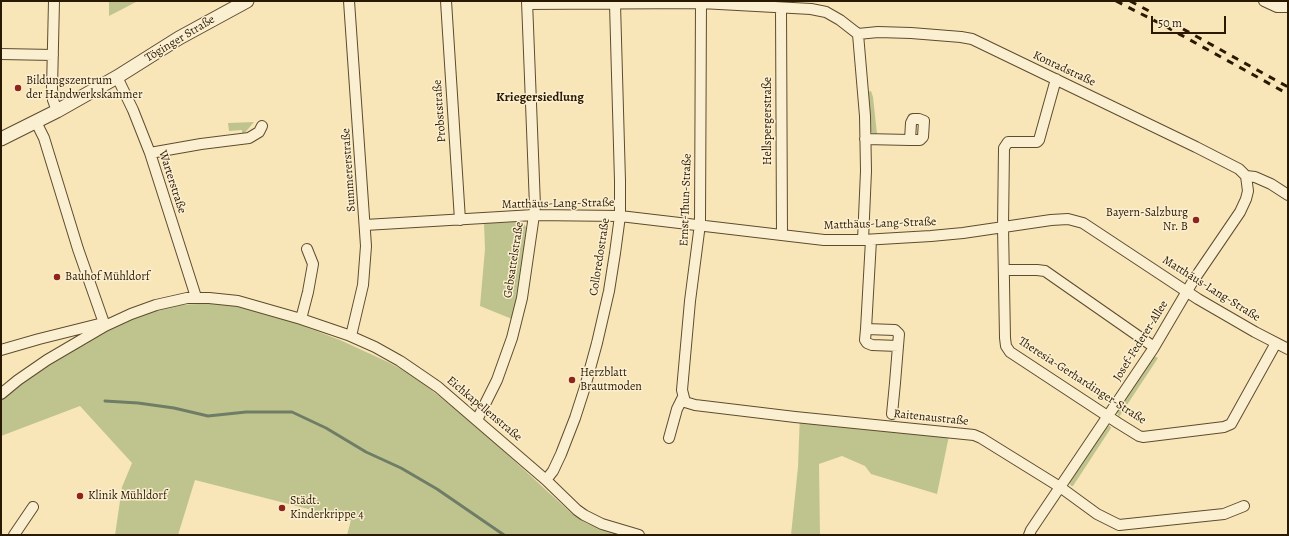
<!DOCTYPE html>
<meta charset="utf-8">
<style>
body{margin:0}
#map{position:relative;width:1289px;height:536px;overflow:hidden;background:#f9e6b8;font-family:Alegreya,serif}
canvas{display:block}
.frame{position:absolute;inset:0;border:2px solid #2a1901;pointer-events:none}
.scale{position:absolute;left:1151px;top:16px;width:75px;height:18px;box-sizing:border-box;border:2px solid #2a1901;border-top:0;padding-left:5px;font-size:12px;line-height:14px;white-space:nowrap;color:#2a1901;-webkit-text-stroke:3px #fbefd1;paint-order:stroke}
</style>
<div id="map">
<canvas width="1289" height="536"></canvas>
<div class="frame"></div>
<div class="scale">50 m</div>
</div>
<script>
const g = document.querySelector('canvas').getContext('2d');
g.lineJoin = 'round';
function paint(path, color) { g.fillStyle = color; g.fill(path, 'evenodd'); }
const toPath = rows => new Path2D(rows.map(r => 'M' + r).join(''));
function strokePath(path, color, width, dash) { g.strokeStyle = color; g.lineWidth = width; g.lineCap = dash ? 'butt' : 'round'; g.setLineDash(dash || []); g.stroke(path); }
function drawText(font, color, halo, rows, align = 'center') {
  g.font = font + ' Alegreya,serif'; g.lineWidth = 3; g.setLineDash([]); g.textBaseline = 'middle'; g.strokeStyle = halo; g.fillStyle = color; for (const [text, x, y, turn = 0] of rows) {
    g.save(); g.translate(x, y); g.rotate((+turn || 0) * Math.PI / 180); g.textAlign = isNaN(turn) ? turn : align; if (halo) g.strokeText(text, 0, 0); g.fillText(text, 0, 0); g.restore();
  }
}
const green = toPath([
 [109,1,138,1,109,16],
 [871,91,873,97,877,134,872,133,870,130,868,94,868,92],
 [254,122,243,135,242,135,242,130,229,131,228,123],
 [518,222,523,223,526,227,526,231,518,293,512,319,480,306,485,249,484,223],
 [219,303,235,306,293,322,340,340,388,362,414,376,470,421,496,444,570,512,586,523,619,535,347,535,351,520,195,480,178,535,115,535,122,487,132,463,80,406,1,436,1,401,33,375,56,361,127,320,146,313,176,305],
 [1152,355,1158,358,1119,417,1116,410],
 [800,413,950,431,937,494,871,474,865,466,842,456,819,464,820,535,791,535,798,467],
 [1106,426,1110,426,1111,428,1073,486,1071,486,1069,482]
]);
const stream = toPath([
 [105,401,138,403,174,408,208,416,246,412,292,412,326,428,366,452,401,468,437,489,504,535]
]);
const minor = toPath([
 [54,1,52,89,53,100,57,111],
 [349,1,366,246,363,285,351,336],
 [446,1,460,220],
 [701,1,700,224,690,301,682,390,685,402,695,405,795,417,974,435,981,438,1060,487,1097,514,1119,525,1224,514,1244,506],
 [1264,1,1277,7,1288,7],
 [527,4,701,3,811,9,826,12,840,20,858,34,878,32,911,33,961,37,972,39,1196,147,1239,169,1246,176,1255,177,1271,184,1288,195],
 [781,8,782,235],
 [858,34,865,116,866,171,863,240],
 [1,54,53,55],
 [117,77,133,110,150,153,196,297],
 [1056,79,1039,140,1037,142,1008,142,1004,148,1003,227,1005,338,1006,346,1010,352,1118,423,1139,436,1143,437,1224,427,1231,424,1276,343],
 [36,122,44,138,78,249,105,326],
 [865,139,910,140,920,140,923,137,924,121,919,119,913,119,911,123,910,140],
 [150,153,201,144,249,138,259,132,262,126],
 [365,225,534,215,620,216,824,240,863,240,931,236,963,233,1051,220,1068,219,1083,223,1198,299,1255,332,1288,349],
 [1004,270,1037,270,1045,271,1154,347],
 [301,319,308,292,313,264,307,249],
 [866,329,871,240],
 [1,350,39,339,99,324,105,326],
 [1,394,18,380,47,360,105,326,131,314,156,305,187,298,209,298,238,301,301,319,348,335,375,347,400,361,438,387,546,480,577,510,584,515,602,524,639,535],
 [892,414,895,383,898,346,899,334,895,330,866,329,865,340,867,343,872,345,898,346],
 [477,420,497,380,512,338,522,298,534,215,535,206,527,1],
 [669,438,677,409,683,397],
 [546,480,553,471,561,454,575,418,585,387,597,343,609,291,615,253,620,216,620,181,615,4],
 [14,535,33,507],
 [1029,535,1031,530,1153,349,1193,281,1240,212,1246,199,1248,191,1246,176]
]);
const tertiary = toPath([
 [1,139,57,111,117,77,179,38,247,1]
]);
const rail = toPath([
 [1116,1,1163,25,1288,94],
 [1130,1,1149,11],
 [1183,29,1288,87]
]);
const markers = [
 [18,88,4,"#8f2418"],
 [1196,220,4,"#8f2418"],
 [57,277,4,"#8f2418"],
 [572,380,4,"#8f2418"],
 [80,496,4,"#8f2418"],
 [282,508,4,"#8f2418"]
];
const streetNames = [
 ["Töginger Straße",180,39,-31],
 ["Konradstraße",1064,69,25],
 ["Probststraße",440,111,-94],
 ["Hellspergerstraße",768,121,-90],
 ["Summererstraße",349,170,-94],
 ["Warterstraße",172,182,72],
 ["Ernst-Thun-Straße",686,200,-88],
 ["Matthäus-Lang-Straße",558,204,-1],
 ["Matthäus-Lang-Straße",880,224,-2],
 ["Colloredostraße",600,257,-81],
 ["Gebsattelstraße",514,260,-81],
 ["Matthäus-Lang-Straße",1211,289,32],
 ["Josef-Federer-Allee",1141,341,-58],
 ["Theresia-Gerhardinger-Straße",1082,381,33],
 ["Eichkapellenstraße",484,409,40],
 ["Raitenaustraße",931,418,6]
];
const poiNames = [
 ["Bildungszentrum",26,81],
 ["der Handwerkskammer",26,95],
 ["Bayern-Salzburg",1188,213,"right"],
 ["Nr. B",1188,227,"right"],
 ["Bauhof Mühldorf",65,277],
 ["Herzblatt",580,373],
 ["Brautmoden",580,387],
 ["Klinik Mühldorf",88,496],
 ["Städt.",290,501],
 ["Kinderkrippe 4",290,515]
];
const neighbourhoodNames = [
 ["Kriegersiedlung",540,98]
];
paint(green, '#bfc48e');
strokePath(stream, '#707d66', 3);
strokePath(minor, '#5e4c2f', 12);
strokePath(tertiary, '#5e4c2f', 15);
strokePath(minor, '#fbefd1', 10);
strokePath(tertiary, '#fbefd1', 13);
strokePath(rail, '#2a1901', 3, [7, 7]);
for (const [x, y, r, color] of markers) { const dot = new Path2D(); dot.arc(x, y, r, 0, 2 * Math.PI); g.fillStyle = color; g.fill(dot); strokePath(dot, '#fbefd1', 1.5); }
drawText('12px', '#2a1901', '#fbefd1', streetNames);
drawText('12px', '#2a1901', '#fbefd1', poiNames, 'left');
drawText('bold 13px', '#2a1901', '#fbefd1', neighbourhoodNames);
</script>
